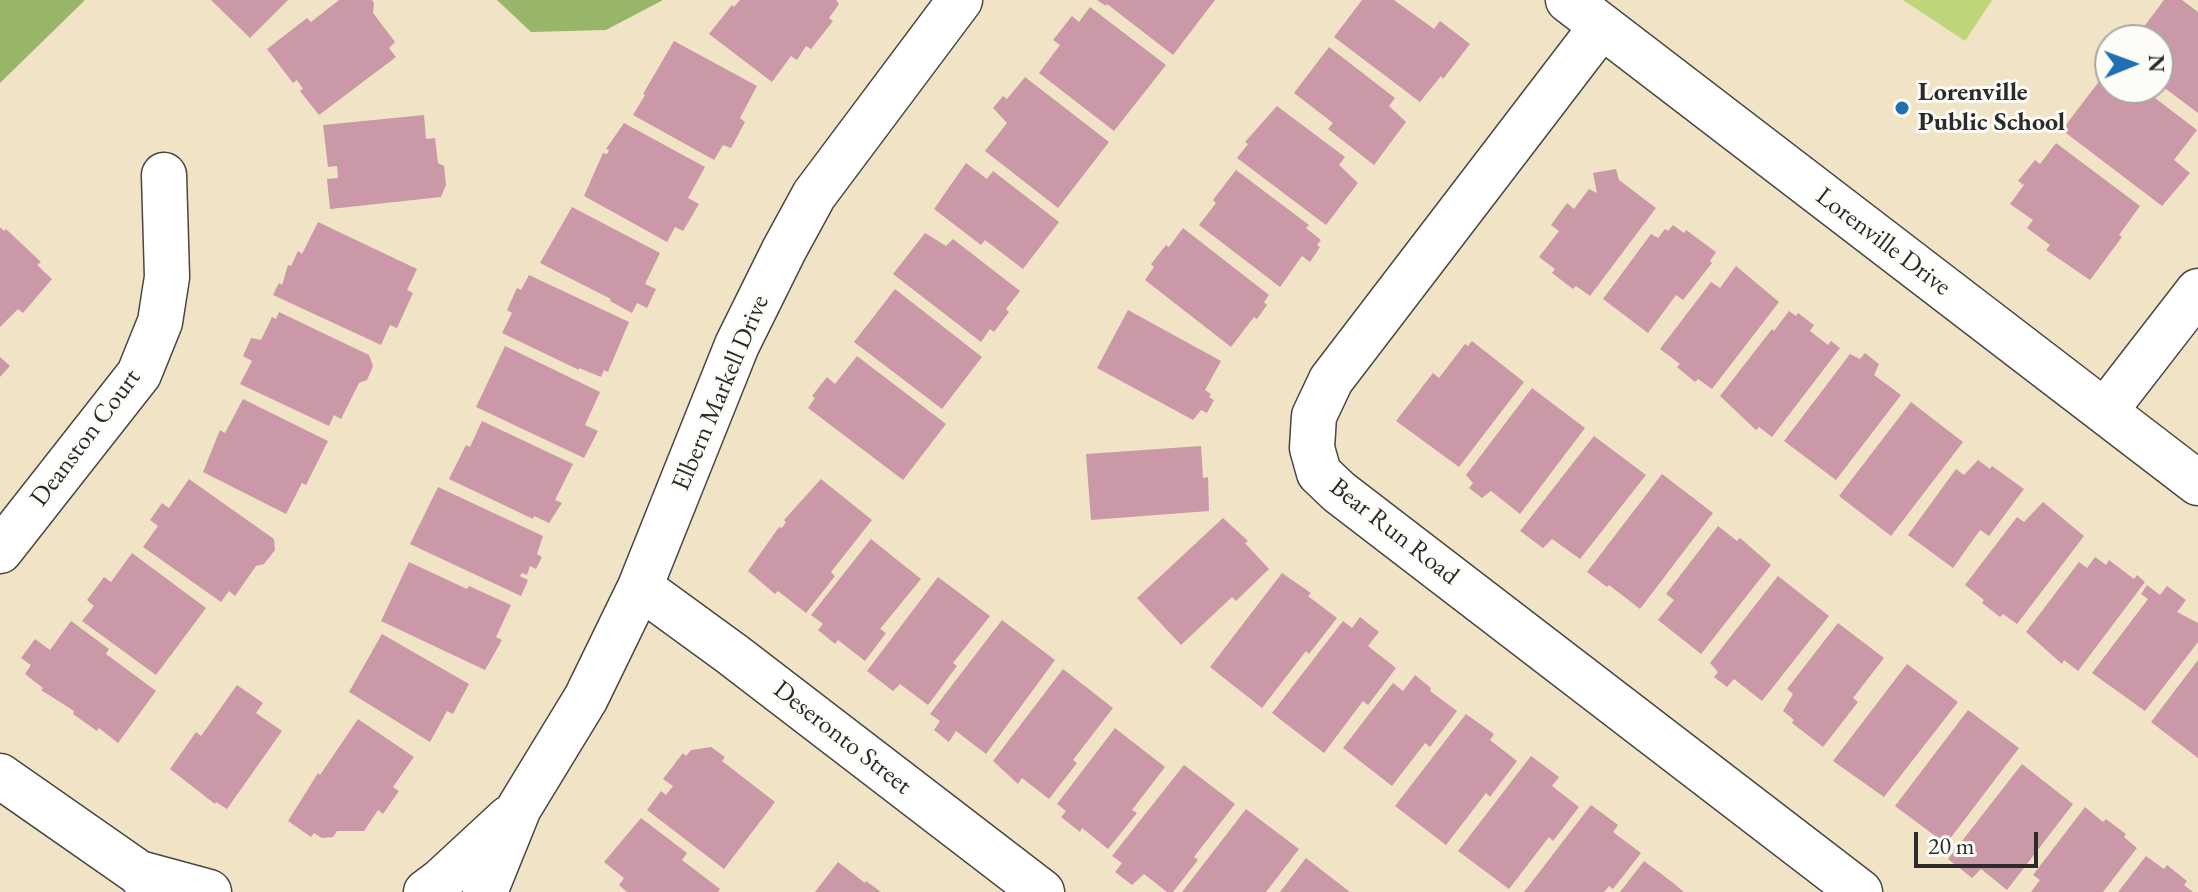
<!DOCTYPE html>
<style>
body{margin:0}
#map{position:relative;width:2198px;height:892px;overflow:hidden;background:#f1e3c6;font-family:"EB Garamond",serif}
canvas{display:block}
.north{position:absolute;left:2094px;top:24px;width:80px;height:80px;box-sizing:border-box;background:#fdfcf7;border:2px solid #a9a8a5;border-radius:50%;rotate:89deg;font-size:22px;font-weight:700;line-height:32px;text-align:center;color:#2b2b2b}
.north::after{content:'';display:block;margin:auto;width:28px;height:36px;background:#1f6fb2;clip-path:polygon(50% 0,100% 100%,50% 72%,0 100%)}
.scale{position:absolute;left:1914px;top:832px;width:124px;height:36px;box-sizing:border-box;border:4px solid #2b2b2b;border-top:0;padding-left:10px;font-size:24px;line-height:28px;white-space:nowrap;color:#2b2b2b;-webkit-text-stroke:6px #fdfcf7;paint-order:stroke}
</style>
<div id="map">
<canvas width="2198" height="892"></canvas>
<div class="north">N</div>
<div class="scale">20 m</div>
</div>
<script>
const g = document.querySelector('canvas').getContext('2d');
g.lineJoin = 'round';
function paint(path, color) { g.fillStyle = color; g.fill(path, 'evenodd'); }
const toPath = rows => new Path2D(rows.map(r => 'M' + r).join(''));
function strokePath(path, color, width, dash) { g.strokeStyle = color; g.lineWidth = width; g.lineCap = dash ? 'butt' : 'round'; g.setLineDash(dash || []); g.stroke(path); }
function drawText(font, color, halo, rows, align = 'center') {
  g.font = font + ' "EB Garamond",serif'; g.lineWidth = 6; g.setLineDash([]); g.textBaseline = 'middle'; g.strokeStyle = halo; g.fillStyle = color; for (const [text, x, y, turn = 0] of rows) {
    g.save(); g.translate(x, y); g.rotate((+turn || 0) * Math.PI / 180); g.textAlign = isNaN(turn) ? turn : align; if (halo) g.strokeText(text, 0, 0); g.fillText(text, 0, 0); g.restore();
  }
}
const green = toPath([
 [1903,0,1992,0,1965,41]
]);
const forest = toPath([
 [0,0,85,0,0,83],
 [497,0,663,0,606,30,531,32]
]);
const building = toPath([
 [211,0,288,0,250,38],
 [339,0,372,0,374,3,373,13,395,42,389,48,396,57,319,115,300,91,303,89,297,80,293,83,267,49,307,18,311,22],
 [740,0,836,0,839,4,829,18,833,21,811,49,806,46,797,60,791,56,772,82,709,34,732,5,734,7],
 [1097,0,1215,0,1173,55,1107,4,1106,6],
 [1362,0,1394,0,1434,29,1440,21,1470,44,1443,79,1441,76,1420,102,1334,37],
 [2164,0,2182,0,2198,12,2198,113,2158,83,2158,40,2134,40],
 [1090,7,1166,65,1114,131,1039,73,1060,45,1053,40,1072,16,1079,22],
 [674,41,757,86,740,118,745,122,731,148,723,145,714,160,633,115,645,95,643,94],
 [1329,47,1395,98,1389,106,1406,122,1374,165,1328,129,1333,123,1294,93],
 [2110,67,2110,88,2142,88,2197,130,2174,160,2190,173,2162,206,2062,130],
 [1025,77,1109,142,1058,208,985,151,1007,123,993,108,1003,96,1007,99],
 [1277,106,1345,157,1339,165,1358,183,1326,225,1237,158,1248,144,1245,142],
 [424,115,426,139,435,138,438,163,444,166,446,185,441,197,330,209,327,179,338,178,337,166,328,167,323,125],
 [624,123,705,167,688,198,699,204,683,231,675,227,667,242,584,196,603,153,607,154,609,150,606,149],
 [2056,143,2140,206,2119,235,2122,237,2090,280,2046,250,2050,245,2027,228,2033,220,2010,204,2024,185,2018,181,2035,160,2040,164],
 [966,163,987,179,993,171,1059,222,1023,269,985,240,981,245,934,209],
 [1616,169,1619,180,1656,208,1590,296,1576,286,1573,289,1552,273,1555,269,1539,257,1559,231,1551,225,1567,203,1574,209,1589,189,1597,193,1593,173],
 [1236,170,1309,225,1306,228,1321,240,1317,245,1320,247,1310,262,1302,256,1280,287,1199,225,1216,203,1213,200],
 [572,207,660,253,645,284,656,289,647,308,637,303,632,313,610,301,611,299,540,263],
 [318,222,417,269,407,290,413,293,397,328,390,325,381,345,273,295,279,283,282,285,288,265,291,266,298,251,302,254],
 [1673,225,1684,233,1686,230,1716,252,1710,261,1712,263,1683,300,1676,295,1648,333,1603,299,1651,234,1658,238,1665,229,1668,231],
 [0,227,4,231,6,229,41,262,37,265,52,279,23,313,18,309,0,327],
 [1183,228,1269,295,1264,302,1267,305,1257,319,1254,317,1231,347,1145,280,1154,267,1151,264,1166,245,1169,247],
 [925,233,946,246,953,239,1020,291,1006,309,1009,312,994,332,990,329,981,342,893,274],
 [1736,266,1779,302,1712,389,1698,379,1695,382,1677,367,1680,364,1660,349,1711,282,1720,288],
 [529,275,629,322,608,372,604,370,601,377,579,368,579,370,502,333,512,313,507,310,517,288,521,290],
 [895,289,982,357,942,409,854,342],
 [1128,310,1221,361,1205,390,1211,394,1209,397,1214,400,1207,413,1201,410,1193,420,1097,368],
 [1789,311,1796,316,1798,313,1814,325,1810,331,1828,345,1831,341,1840,348,1772,437,1759,427,1756,430,1720,396,1772,329,1774,331],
 [279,312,369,355,373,366,367,380,359,383,341,419,334,415,329,426,240,384,252,361,243,356,251,338,261,340,272,317,276,319],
 [1472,341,1524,382,1459,467,1396,421,1433,373,1439,378,1465,344,1468,346],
 [505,346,600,392,585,425,598,431,584,458,476,407],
 [1865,353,1879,364,1874,375,1901,395,1836,480,1784,441,1850,354,1860,359],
 [857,356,946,424,903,480,808,408,815,398,812,396,827,377,835,384],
 [0,357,10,366,0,377],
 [1532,388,1585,428,1520,514,1491,491,1482,498,1469,488,1473,483,1466,475],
 [243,399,328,441,306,485,302,483,286,514,203,472,220,430,225,433],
 [1911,402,1963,442,1891,536,1839,496],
 [482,421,573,464,555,500,562,503,549,523,534,516,533,519,449,479,466,445,470,447],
 [1594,436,1646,475,1580,559,1552,539,1543,548,1520,531],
 [1201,446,1203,478,1208,477,1209,511,1091,520,1086,454],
 [1978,460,1990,469,1992,466,2024,489,1989,536,1980,530,1953,568,1908,535,1956,469,1964,475],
 [1662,474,1713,513,1640,609,1609,585,1607,587,1587,572],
 [189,479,274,539,275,550,264,564,256,566,235,596,229,591,221,602,143,547,158,526,150,520,162,503,169,508],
 [821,479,872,520,831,572,835,576,806,613,778,591,775,594,748,571,779,527,782,528,786,522,784,520],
 [438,487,543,536,537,554,542,557,536,569,530,566,527,575,522,573,520,576,528,580,521,596,410,544],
 [2043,502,2084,536,2017,624,2003,614,2000,617,1982,603,1984,600,1965,585,2017,517,2024,522],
 [1223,518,1248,541,1245,543,1269,569,1236,601,1232,597,1181,645,1137,598],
 [1718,526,1737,541,1740,538,1771,565,1701,654,1658,620,1674,600,1666,594],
 [871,539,921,579,880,629,886,633,865,661,838,640,835,644,818,630,823,624,811,615],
 [132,553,206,608,156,675,82,621,94,606,87,600,104,577,111,582],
 [2095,557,2106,565,2109,560,2134,579,2137,575,2145,582,2078,671,2064,660,2062,664,2026,632,2079,562,2087,568],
 [409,562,467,589,469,586,511,605,496,637,502,640,485,670,381,621],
 [1282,573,1311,593,1308,596,1337,618,1309,654,1306,651,1262,708,1210,667],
 [1778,576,1829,616,1762,701,1734,679,1727,687,1714,677,1718,672,1710,663],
 [938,577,990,616,953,663,957,666,928,705,900,684,893,691,867,671],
 [2147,585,2160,595,2167,586,2186,600,2177,612,2198,623,2198,642,2145,711,2092,673,2148,599,2141,594],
 [1360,617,1379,632,1368,646,1396,668,1368,705,1363,701,1324,753,1272,713,1343,621,1352,628],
 [1002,620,1055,660,986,754,956,731,949,742,934,730,940,721,930,714],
 [71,621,109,649,106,654,156,691,118,743,99,728,97,731,73,714,74,711,41,690,43,688,25,674,31,665,21,658,35,639,50,650],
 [1838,623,1884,658,1853,698,1858,702,1823,747,1792,723,1794,720,1783,711,1793,694,1787,689],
 [382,634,469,684,453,714,447,711,430,742,349,692],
 [2198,660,2198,758,2151,722],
 [1907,664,1958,702,1884,797,1833,761],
 [1063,669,1113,708,1073,760,1077,763,1049,799,1022,778,1018,784,993,761],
 [1415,675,1431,688,1430,691,1457,711,1430,747,1425,743,1392,786,1343,748,1393,683,1403,691],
 [237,685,263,703,256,713,282,731,227,809,216,802,215,804,170,769,196,732,201,736],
 [1968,710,2019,748,1946,844,1895,806],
 [1466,714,1494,734,1490,740,1517,761,1490,797,1486,793,1446,845,1395,806],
 [358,719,414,757,393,787,399,791,383,814,378,810,364,831,337,831,333,837,322,838,314,833,311,837,288,821,318,773,320,775],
 [1115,728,1165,767,1132,810,1137,813,1108,849,1082,828,1080,832,1061,817,1066,811,1057,804],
 [711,747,725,757,722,761,775,802,724,869,647,810,661,791,666,795,673,786,663,779,683,753,686,756,691,750],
 [1531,756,1559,777,1552,786,1579,807,1553,841,1549,837,1509,889,1458,851],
 [2022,764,2073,804,2007,890,1981,869,1972,878,1948,859],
 [1184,765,1235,804,1194,857,1198,860,1173,892,1167,892,1144,874,1132,885,1115,872,1122,863,1112,856],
 [1591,805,1618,825,1613,832,1641,853,1613,889,1609,886,1604,892,1524,892],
 [2085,807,2103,822,2106,819,2126,834,2124,837,2137,848,2103,892,2031,892,2040,880,2033,875],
 [1246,809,1299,849,1266,892,1182,892],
 [641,818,687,853,682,860,720,889,718,892,627,892,619,885,624,878,604,862],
 [2146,856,2164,869,2167,865,2187,881,2184,885,2193,892,2118,892],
 [1306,858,1350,892,1280,892],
 [1644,861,1672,882,1684,892,1620,892],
 [838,862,865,883,866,881,881,892,815,892]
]);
const minor = toPath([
 [1568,0,2198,483],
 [1601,27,1331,380,1314,416,1312,448,1319,473,1339,492,1860,892],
 [2105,411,2198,291],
 [0,551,139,374,160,322,167,277,164,175],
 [640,587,732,654,1042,892],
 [0,776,139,873,154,892],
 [139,873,209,892],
 [426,892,442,880,509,818],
 [485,892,519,808,586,698,640,587,737,345,784,250,814,195,960,0]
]);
const markers = [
 [1902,108,8,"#1f6fb2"]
];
const poiNames = [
 ["Lorenville",1918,93],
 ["Public School",1918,123]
];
const streetNames = [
 ["Lorenville Drive",1883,242,37],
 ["Elbern Markell Drive",721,393,-67],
 ["Deanston Court",86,438,-53],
 ["Bear Run Road",1394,532,38],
 ["Deseronto Street",842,738,38]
];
paint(green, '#bfd579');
paint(forest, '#97b669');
paint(building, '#cb98a8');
strokePath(minor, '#494742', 47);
strokePath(minor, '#fff', 44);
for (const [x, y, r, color] of markers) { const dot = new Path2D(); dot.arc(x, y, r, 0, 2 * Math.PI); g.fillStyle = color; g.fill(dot); strokePath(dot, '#fdfcf7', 3); }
drawText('bold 26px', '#2b2b2b', '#fdfcf7', poiNames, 'left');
drawText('26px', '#2b2b2b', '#fdfcf7', streetNames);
</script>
